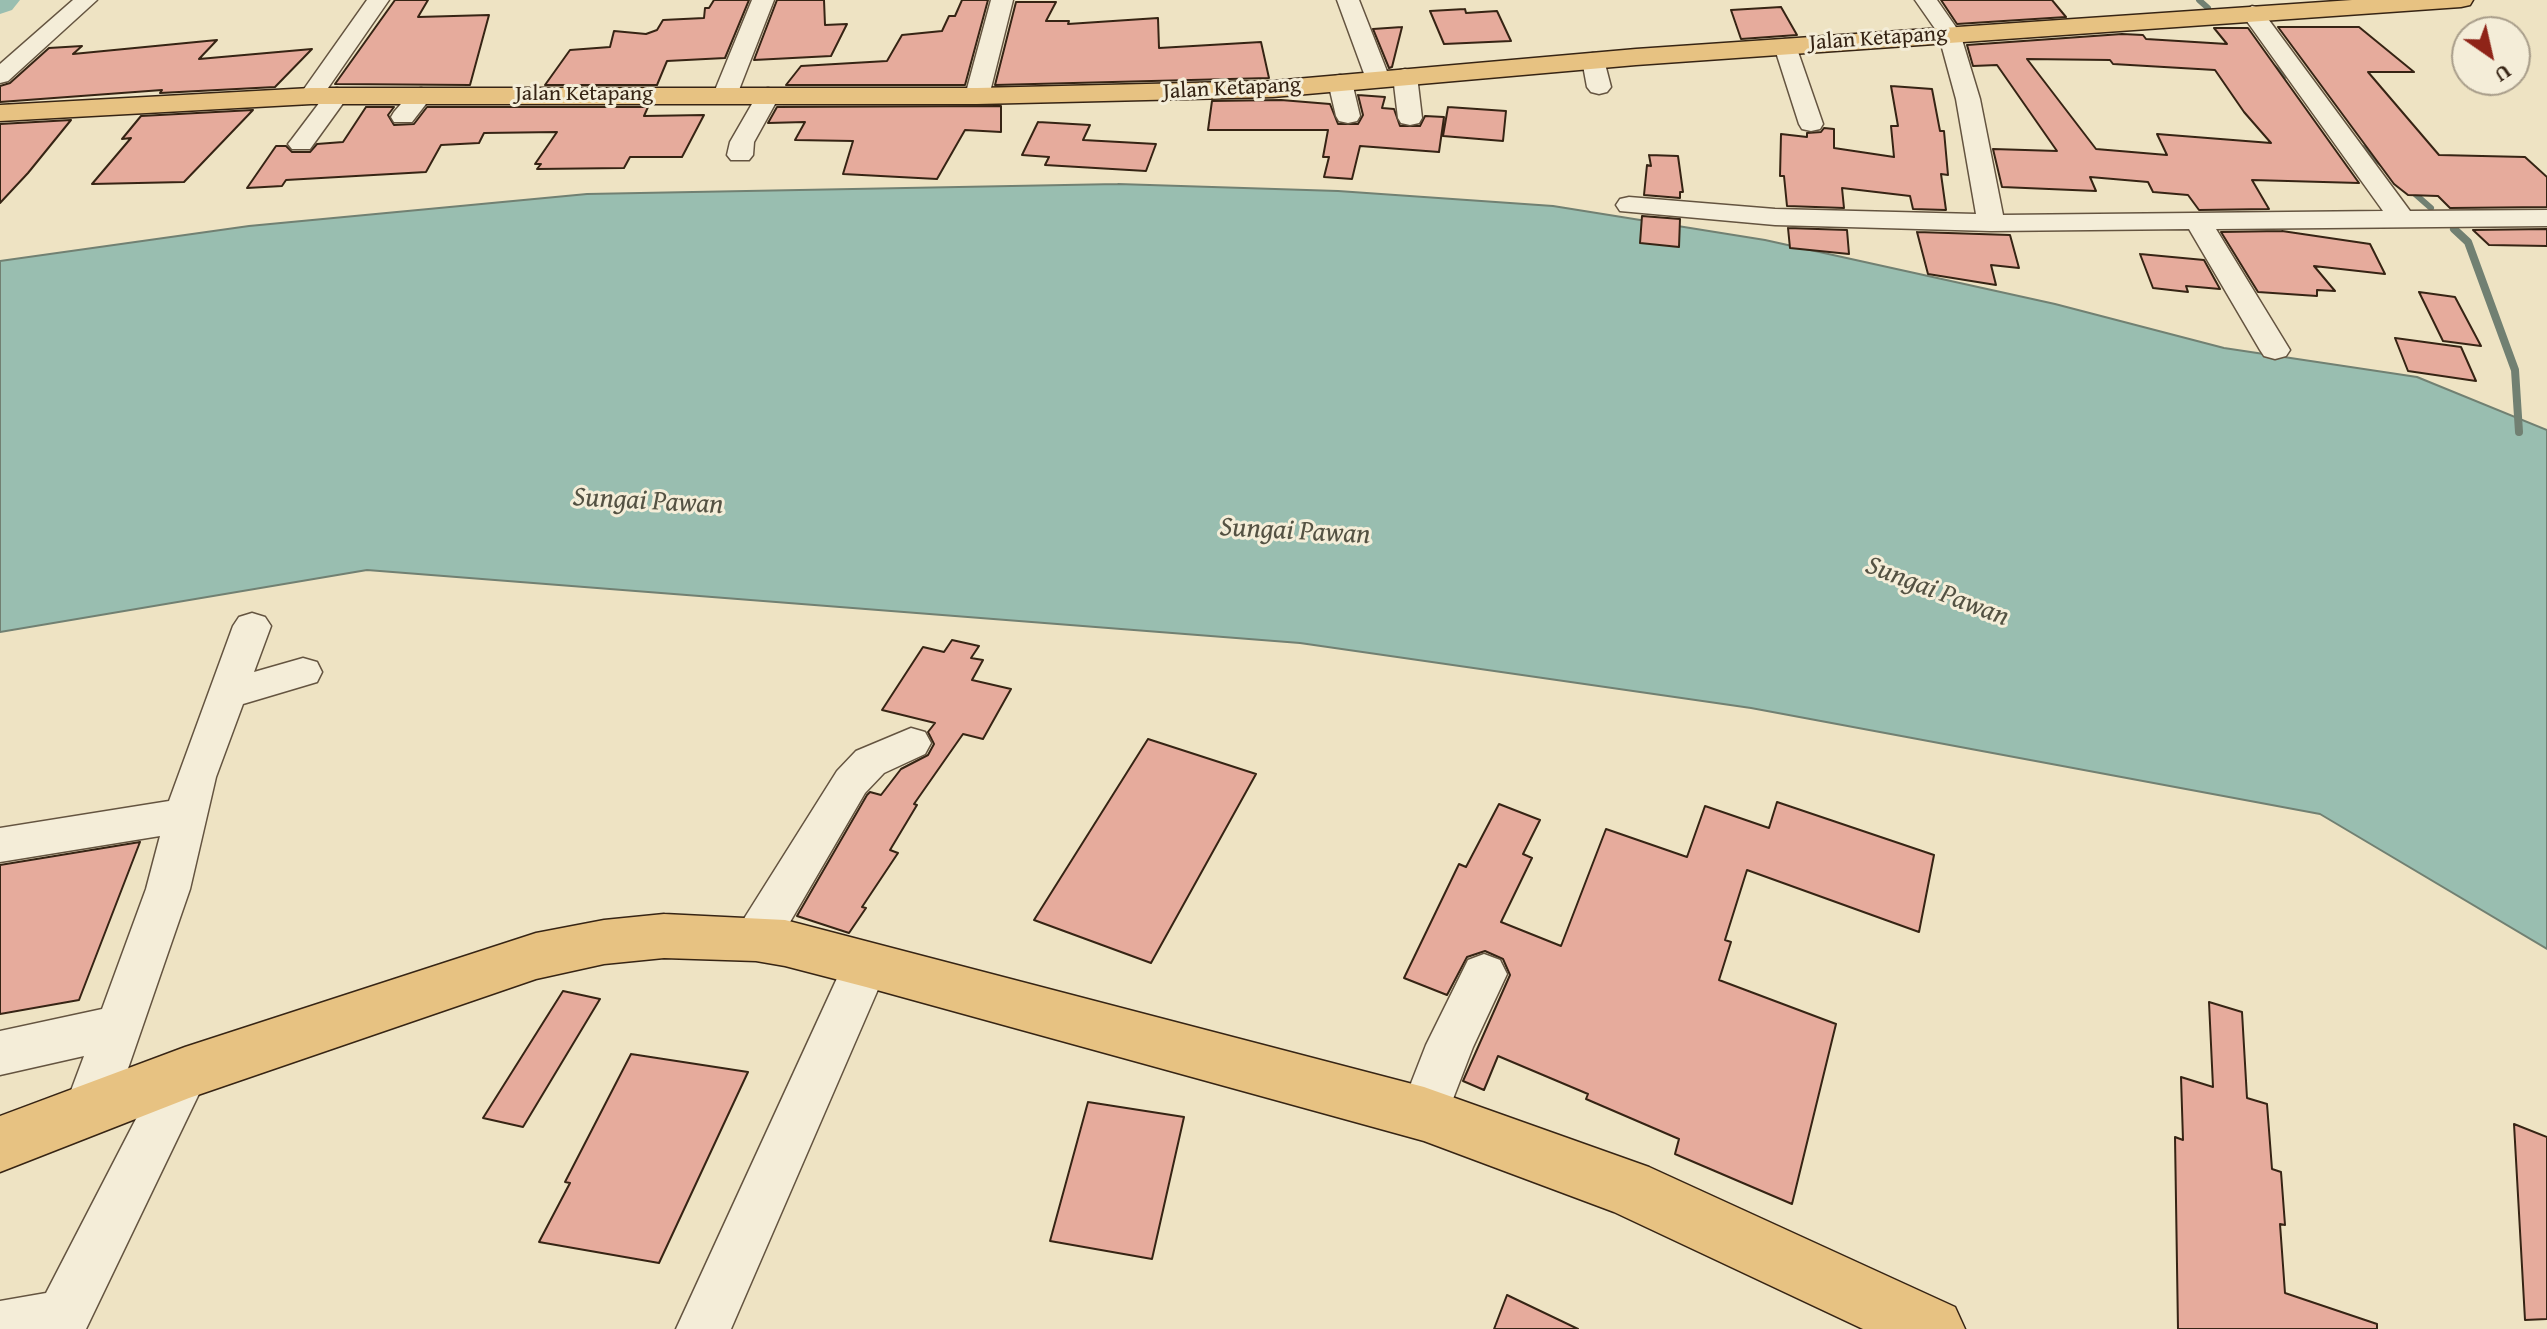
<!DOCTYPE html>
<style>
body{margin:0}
#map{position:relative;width:2547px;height:1329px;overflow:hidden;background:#eee3c3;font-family:"Gentium Book Plus",serif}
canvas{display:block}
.north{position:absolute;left:2451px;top:16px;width:80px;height:80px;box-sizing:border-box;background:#f4edd8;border:2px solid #a89d8a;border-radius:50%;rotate:146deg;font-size:22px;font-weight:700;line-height:32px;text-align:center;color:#362414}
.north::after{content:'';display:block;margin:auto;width:28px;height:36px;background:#8f2418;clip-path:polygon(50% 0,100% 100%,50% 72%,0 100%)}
</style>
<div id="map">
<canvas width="2547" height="1329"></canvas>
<div class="north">U</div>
</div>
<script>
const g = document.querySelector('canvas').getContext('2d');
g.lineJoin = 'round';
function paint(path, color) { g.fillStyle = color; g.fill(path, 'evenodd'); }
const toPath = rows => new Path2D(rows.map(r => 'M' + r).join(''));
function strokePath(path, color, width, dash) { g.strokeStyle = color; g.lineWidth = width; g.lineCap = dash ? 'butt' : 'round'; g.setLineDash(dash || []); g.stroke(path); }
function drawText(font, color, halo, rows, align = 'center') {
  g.font = font + ' "Gentium Book Plus",serif'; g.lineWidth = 6; g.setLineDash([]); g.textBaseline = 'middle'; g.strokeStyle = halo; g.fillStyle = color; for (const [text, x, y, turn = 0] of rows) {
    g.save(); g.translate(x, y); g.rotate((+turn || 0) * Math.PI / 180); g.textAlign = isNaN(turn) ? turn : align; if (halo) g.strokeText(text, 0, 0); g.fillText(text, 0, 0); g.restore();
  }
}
const water = toPath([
 [1118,184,1338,191,1553,206,1765,240,2055,304,2224,348,2417,377,2547,430,2547,949,2320,814,1751,708,1300,643,367,570,0,632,0,261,249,226,587,194,1118,184]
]);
const streamFar1 = toPath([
 [2199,0,2208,8],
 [2270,64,2284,76],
 [2363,148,2383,165],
 [2406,186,2431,208]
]);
const stream = toPath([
 [2454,229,2468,242,2515,370,2519,432]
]);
const river = toPath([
 [0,0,20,0,12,10,0,14,0,0]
]);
const building = toPath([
 [395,0,428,0,418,17,489,15,470,85,335,84,395,0],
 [714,0,749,0,725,58,667,61,657,85,545,85,570,50,610,47,614,31,646,34,657,30,663,20,704,18,705,8,709,8,714,0],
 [777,0,824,0,825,25,847,24,831,56,754,60,777,0],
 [962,0,988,0,965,85,786,85,801,66,887,61,902,35,942,31,949,16,955,16,962,0],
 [1941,0,2052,0,2066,17,1957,24,1941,0],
 [1016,2,1056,2,1046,21,1069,21,1068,24,1158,18,1159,48,1261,42,1269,78,995,85,1016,2],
 [1781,7,1797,35,1741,39,1731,10,1781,7],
 [1465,9,1466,13,1497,11,1511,41,1444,44,1430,11,1465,9],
 [1402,27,1392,67,1389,68,1373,29,1402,27],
 [2278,27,2359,27,2414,72,2368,72,2439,155,2525,157,2547,177,2547,207,2450,208,2438,196,2408,195,2394,184,2278,27],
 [2214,28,2248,28,2359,183,2252,180,2269,209,2199,210,2188,195,2153,192,2148,182,2090,177,2096,191,2002,187,1993,149,2057,151,1997,65,1973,66,1967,45,2122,34,2143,35,2146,39,2227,44,2214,28],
 [2027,59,2110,60,2113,64,2215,70,2244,112,2271,143,2157,134,2167,155,2096,149,2027,59],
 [217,40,199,59,312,49,275,87,160,93,162,90,0,102,0,86,10,83,49,48,82,46,73,54,217,40],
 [1891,86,1932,89,1940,131,1944,131,1948,175,1941,174,1946,210,1913,209,1910,196,1842,188,1844,208,1787,206,1784,176,1780,176,1781,134,1807,137,1807,133,1821,132,1824,128,1834,129,1834,148,1894,157,1891,126,1898,126,1891,86],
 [1358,95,1385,97,1382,108,1394,109,1400,126,1420,126,1425,116,1444,117,1439,152,1360,146,1352,179,1324,177,1329,157,1323,157,1328,130,1208,130,1212,101,1281,100,1330,104,1338,124,1358,124,1363,115,1358,95],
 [1001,106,1001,132,965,130,937,179,843,174,853,141,795,140,805,122,768,123,777,107,1001,106],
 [366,107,394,107,388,115,394,125,414,124,427,107,648,107,644,116,704,115,682,157,630,157,624,168,537,169,541,164,535,164,557,132,484,133,479,143,441,145,426,172,286,180,282,186,247,188,276,146,286,146,292,152,310,152,317,144,343,142,366,107],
 [1448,107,1506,111,1503,141,1443,136,1448,107],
 [253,110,184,182,92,184,131,138,122,139,141,116,253,110],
 [71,120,28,173,0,203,0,124,71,120],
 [1038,122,1090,125,1083,140,1156,144,1146,171,1045,165,1049,157,1022,155,1038,122],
 [1649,155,1678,156,1683,192,1680,192,1680,198,1644,195,1647,165,1651,166,1649,155],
 [1642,216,1680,219,1679,247,1640,243,1642,216],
 [1788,228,1847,230,1849,254,1790,248,1788,228],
 [2547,229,2547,246,2489,245,2473,230,2547,229],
 [2282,231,2370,244,2385,274,2314,266,2335,291,2317,290,2317,296,2258,292,2221,232,2282,231],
 [1917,232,2010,235,2019,268,1991,265,1996,285,1928,274,1917,232],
 [2140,254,2204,260,2220,289,2186,286,2188,292,2153,288,2140,254],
 [2419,292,2455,297,2481,346,2443,341,2419,292],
 [2395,338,2461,347,2476,381,2408,371,2395,338],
 [952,640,979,646,971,658,983,660,972,680,1011,689,983,739,963,734,914,804,917,805,890,850,898,853,862,907,866,908,849,933,797,916,867,795,870,792,881,795,901,769,928,755,934,744,928,732,935,723,882,710,923,647,944,652,952,640],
 [1148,739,1256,774,1151,963,1034,920,1148,739],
 [1777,802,1934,855,1919,932,1747,870,1725,940,1731,942,1719,980,1836,1024,1792,1204,1675,1154,1679,1139,1586,1099,1588,1094,1498,1056,1484,1090,1463,1081,1510,975,1503,959,1485,951,1467,957,1447,995,1404,978,1459,864,1466,867,1499,804,1540,820,1523,854,1532,858,1501,922,1561,946,1606,829,1687,857,1705,806,1769,828,1777,802],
 [140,842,79,1000,0,1014,0,865,140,842],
 [563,991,600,999,523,1127,483,1118,563,991],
 [2209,1002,2242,1012,2247,1098,2267,1104,2272,1169,2281,1172,2285,1225,2280,1224,2285,1293,2377,1324,2377,1329,2178,1329,2175,1137,2183,1140,2181,1077,2213,1087,2209,1002],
 [631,1054,748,1072,659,1263,539,1242,570,1183,565,1182,631,1054],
 [1088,1102,1184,1117,1152,1259,1050,1241,1088,1102],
 [2514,1124,2547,1137,2547,1319,2525,1320,2514,1124],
 [1507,1295,1578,1329,1494,1329,1507,1295]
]);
const minor = toPath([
 [73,0,97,0,8,81,0,83,0,64,73,0],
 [367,0,389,0,319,101,303,101,299,96,367,0],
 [752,0,774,0,737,95,733,100,717,100,713,95,752,0],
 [991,0,1013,0,989,96,985,101,977,103,969,101,965,96,991,0],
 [1337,0,1359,0,1390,79,1386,84,1370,84,1366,79,1337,0],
 [1915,0,1937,0,1960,33,1980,99,2003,215,2383,211,2241,13,2252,6,2260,8,2410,211,2547,210,2547,226,2216,229,2290,350,2286,356,2275,359,2264,356,2260,350,2189,229,1991,231,1775,225,1620,211,1616,205,1620,199,1629,197,1775,209,1976,214,1956,99,1938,33,1915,0],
 [1785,39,1793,41,1796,46,1823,124,1820,129,1811,131,1802,129,1799,124,1774,46,1777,41,1785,39],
 [1593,53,1601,55,1604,60,1611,87,1607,92,1599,94,1591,92,1587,87,1582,60,1585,55,1593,53],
 [1405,69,1413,71,1417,76,1422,118,1419,123,1410,125,1401,123,1398,118,1393,76,1397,71,1405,69],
 [1340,75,1348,77,1352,82,1360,116,1357,121,1348,123,1339,121,1336,116,1328,82,1332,77,1340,75],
 [337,88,345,90,349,95,310,149,292,149,288,144,292,139,329,90,337,88],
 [421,88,429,90,433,95,429,100,412,122,394,122,391,117,394,112,413,90,421,88],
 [768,88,776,90,780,95,754,142,753,155,749,160,731,160,727,155,730,142,760,90,768,88],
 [252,613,265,617,271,626,254,672,303,658,317,662,322,672,317,682,243,704,216,777,190,889,113,1112,105,1128,88,1135,71,1128,63,1112,84,1056,0,1075,0,1031,102,1009,146,889,160,836,0,862,0,828,169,801,233,626,239,617,252,613],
 [911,728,925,732,931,743,925,754,884,773,865,793,772,953,756,958,740,953,734,939,740,925,837,771,856,751,911,728],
 [866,944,882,950,889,964,731,1329,676,1329,850,950,866,944],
 [1484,954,1500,960,1507,974,1473,1047,1441,1130,1424,1137,1407,1130,1399,1114,1426,1045,1468,960,1484,954],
 [185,1051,202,1057,209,1073,86,1329,0,1329,0,1301,46,1293,168,1057,185,1051]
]);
const major = toPath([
 [2352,0,2473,0,2470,5,2461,7,1636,65,1273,97,977,104,311,104,0,121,0,105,311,88,977,88,1273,81,1636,49,2352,0],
 [664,914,785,920,1424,1087,1649,1167,1955,1307,1965,1329,1863,1329,1614,1212,1424,1141,866,987,785,966,756,961,664,958,604,964,536,979,189,1098,0,1172,0,1116,185,1047,536,933,604,920,664,914]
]);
const farStreetnames = [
 ["Jalan Ketapang",1878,39,-4],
 ["Jalan Ketapang",1232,89,-3],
 ["Jalan Ketapang",584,94]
];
const waterNames = [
 ["Sungai Pawan",648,502,3],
 ["Sungai Pawan",1295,532,3],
 ["Sungai Pawan",1937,592,21]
];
paint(water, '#99beb0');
strokePath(water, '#718072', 2);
strokePath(streamFar1, '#718072', 6);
strokePath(stream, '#718072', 8);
paint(river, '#99beb0');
paint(building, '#e6ab9c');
strokePath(building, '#362414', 2);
strokePath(minor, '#645440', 3);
strokePath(major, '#362414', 3);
paint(minor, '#f4edd8');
paint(major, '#e7c282');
drawText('22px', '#362414', '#f4edd8', farStreetnames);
drawText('italic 28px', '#545243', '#f4edd8', waterNames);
</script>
